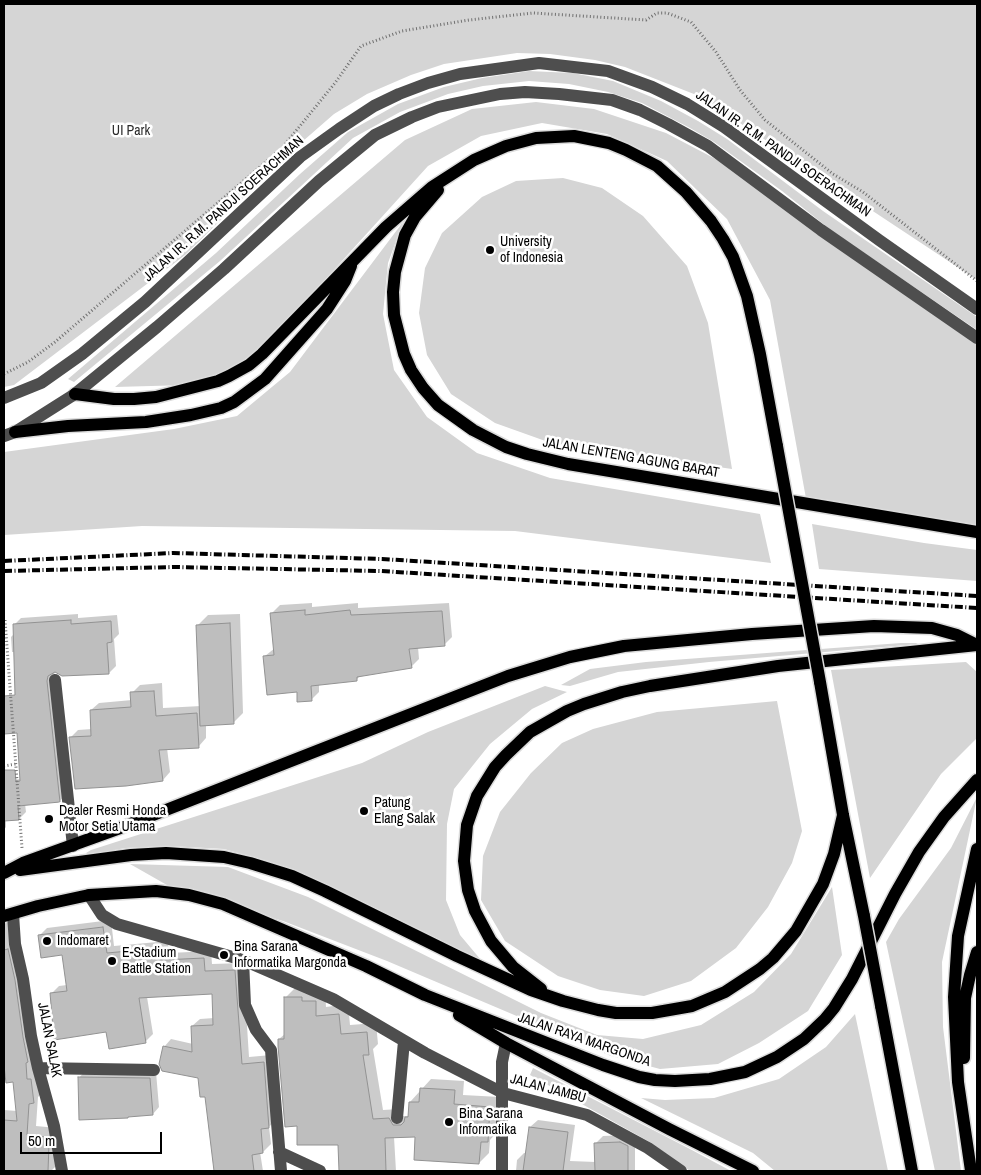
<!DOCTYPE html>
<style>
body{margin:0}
#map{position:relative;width:981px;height:1175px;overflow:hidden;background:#fff;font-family:"Archivo Narrow",sans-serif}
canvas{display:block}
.frame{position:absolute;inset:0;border:5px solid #000;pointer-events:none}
.scale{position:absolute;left:20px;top:1132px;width:142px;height:22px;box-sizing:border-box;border:2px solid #000;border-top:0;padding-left:6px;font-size:15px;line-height:18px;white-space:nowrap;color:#000;-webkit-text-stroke:4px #fff;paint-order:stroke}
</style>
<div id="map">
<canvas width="981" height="1175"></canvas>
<div class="frame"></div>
<div class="scale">50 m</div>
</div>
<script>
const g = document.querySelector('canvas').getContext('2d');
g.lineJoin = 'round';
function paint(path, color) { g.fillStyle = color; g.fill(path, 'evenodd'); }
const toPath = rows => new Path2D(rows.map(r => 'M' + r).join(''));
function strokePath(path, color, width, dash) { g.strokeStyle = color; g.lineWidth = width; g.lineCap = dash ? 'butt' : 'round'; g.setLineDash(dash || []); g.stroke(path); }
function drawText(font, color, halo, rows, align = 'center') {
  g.font = font + ' "Archivo Narrow",sans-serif'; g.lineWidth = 5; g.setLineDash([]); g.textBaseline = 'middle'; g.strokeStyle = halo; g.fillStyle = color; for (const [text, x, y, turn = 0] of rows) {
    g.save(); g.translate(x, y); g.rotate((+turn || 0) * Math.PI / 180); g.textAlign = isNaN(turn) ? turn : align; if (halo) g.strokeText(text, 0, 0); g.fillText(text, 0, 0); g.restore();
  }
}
const green = toPath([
 [4,4,977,4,977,280,699,96,625,67,595,60,550,54,517,53,444,64,411,75,367,94,334,114,287,155,185,255,14,385,4,387],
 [529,71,573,73,613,81,661,101,698,121,727,139,823,211,977,317,977,330,832,231,782,191,714,142,690,128,642,103,608,92,569,84,529,81,483,86,448,94,400,112,353,138,220,261,74,382,68,379,216,253,300,174,348,132,398,104,444,87,482,78],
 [536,102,594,109,666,133,729,166,977,343,977,530,807,504,770,300,727,219,667,161,607,134,542,123,481,136,428,166,274,336,244,366,187,385,115,387,405,140,472,109],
 [563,178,602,188,643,216,687,266,708,323,732,469,551,443,495,423,451,394,427,355,419,313,425,268,442,233,482,197,516,181],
 [403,222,388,263,383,314,394,370,427,417,477,453,550,478,760,514,771,563,515,531,142,526,4,535,4,452,174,429,237,416,290,372],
 [812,524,924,543,977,550,977,581,819,569],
 [901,643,916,643,918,644,709,662,618,672,570,686,561,685,590,669,646,662],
 [966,662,977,672,977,738,941,774,870,878,831,670],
 [545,686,567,692,532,709,490,744,454,789,447,824,446,900,460,935,481,960,287,867,224,849,169,846,125,848,89,855,86,853,91,850,362,763,428,732],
 [777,701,802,831,792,863,768,907,736,948,691,981,644,996,600,990,558,976,505,941,481,900,483,856,500,812,531,773,562,743,593,729,657,712],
 [977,797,942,962,943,1027,961,1171,935,1171,886,942,899,919,951,848],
 [130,864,228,867,308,897,541,1013,597,1035,643,1039,701,1025,754,992,791,954,832,887,842,955,808,1011,759,1043,718,1064,660,1069,611,1056,387,961,283,921,174,889],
 [855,1014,888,1171,775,1171,753,1153,641,1098,665,1100,714,1098,779,1079,826,1047],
 [533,1068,690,1149,731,1171,690,1171,648,1141,530,1075]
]);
const shadow = toPath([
 [312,603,312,607,358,603,358,608,449,603,452,637,444,645,418,647,419,659,411,667,361,675,357,679,319,683,319,692,311,700,298,691,265,656,275,648,272,613,280,605],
 [78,614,78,618,117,615,119,634,114,639,116,666,109,673,54,670,66,794,60,801,25,804,26,812,19,819,6,820,6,827,4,830,4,782,46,774,17,694,14,652,12,652,11,637,15,633,14,625,21,618],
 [240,614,243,713,233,723,206,724,206,738,199,746,167,748,170,772,163,780,71,737,78,730,92,729,91,710,99,703,132,700,132,693,140,685,162,683,163,708,201,706,198,625,208,615],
 [111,920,114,946,168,941,169,953,211,951,212,964,243,963,249,1057,271,1055,276,1119,269,1127,271,1144,263,1152,260,1152,263,1171,216,1171,206,1096,199,1077,164,1047,171,1039,193,1044,192,1026,200,1019,214,1018,213,993,147,997,153,1034,145,1042,107,1031,51,994,59,986,67,985,63,954,39,936,47,928],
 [8,921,42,1093,38,1097,36,1126,57,1128,56,1166,51,1171,4,1171,4,1110,17,1111,14,1080,7,1081,4,1056,4,922],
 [295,988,325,991,326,1007,348,1004,350,1025,376,1023,378,1044,373,1049,383,1110,399,1109,403,1116,408,1116,410,1102,431,1079,464,1081,463,1095,500,1097,498,1131,490,1140,489,1153,479,1163,416,1135,394,1137,396,1171,340,1171,339,1143,298,1124,279,1039,286,1033,285,998],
 [85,1071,156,1072,159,1107,153,1114,129,1116,79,1078],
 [538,1120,575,1125,570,1161,596,1162,596,1143,603,1136,628,1135,635,1139,635,1171,516,1171,517,1160,524,1153,527,1153,530,1127]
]);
const building = toPath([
 [305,610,305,615,350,610,351,615,442,611,445,646,409,649,412,668,357,677,357,681,311,686,312,701,297,702,297,692,267,695,263,656,274,655,270,613,305,610],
 [71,620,71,624,111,621,112,642,107,643,109,674,62,676,55,672,48,676,47,681,60,802,18,806,19,820,4,821,4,770,15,770,16,782,20,781,17,733,4,734,4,696,15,695,13,624,71,620],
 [230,623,234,724,200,726,196,625,230,623],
 [154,691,156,716,197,713,199,748,159,750,163,781,126,786,75,789,69,737,91,736,90,710,131,707,130,692,154,691],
 [103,927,107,953,161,948,162,960,204,958,205,971,235,970,242,1064,264,1062,269,1128,261,1129,263,1153,252,1155,254,1171,214,1171,205,1097,200,1097,198,1078,162,1071,159,1064,163,1046,192,1052,191,1026,213,1025,212,994,139,998,146,1043,109,1049,106,1032,54,1040,50,993,67,991,62,955,41,958,38,935,103,927],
 [8,949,15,980,23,1037,28,1062,26,1063,27,1079,31,1079,34,1103,29,1104,27,1135,48,1137,49,1144,48,1171,4,1171,4,1120,17,1121,13,1082,6,1083,4,1066,4,950,8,949],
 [284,997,302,997,302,1001,316,1001,316,1016,339,1014,341,1034,367,1032,369,1055,363,1055,373,1119,389,1118,393,1125,401,1125,404,1122,405,1117,408,1117,409,1102,419,1102,420,1088,455,1090,454,1104,490,1107,488,1142,481,1142,479,1164,414,1160,415,1137,385,1138,386,1171,339,1171,338,1145,297,1145,297,1126,285,1127,278,1046,278,1039,284,1039,284,997],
 [78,1077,150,1078,153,1115,128,1117,128,1118,79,1120,78,1077],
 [529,1127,568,1132,563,1171,523,1171,529,1127],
 [620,1142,628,1146,628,1171,595,1171,594,1143,620,1142]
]);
const path = toPath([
 [4,374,28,362,55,342,282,148,335,83,361,46,402,31,469,20,533,13,646,20,657,13,667,13,691,22,716,52,740,90,765,120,833,174,863,192,977,281],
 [5,620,22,848],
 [4,766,16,764]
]);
const minor = toPath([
 [4,398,41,383,82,354,145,302,300,157,339,129,374,106,399,94,428,83,460,74,539,63,608,71,652,87,687,104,724,127,879,240,977,309],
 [4,436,15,432,75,394,157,327,224,269,319,181,375,135,412,117,438,107,500,94,525,92,559,94,612,100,640,110,668,124,708,146,821,230,977,338],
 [55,680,73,846],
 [89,895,102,915,117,924,243,960,333,999,425,1053,503,1093,587,1115,648,1148,681,1171],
 [13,914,15,944,23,979,31,1036,38,1068,54,1126,62,1171],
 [243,960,245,1005,256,1030,271,1050,281,1171],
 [38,1068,154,1070],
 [397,1118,404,1041],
 [279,1152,320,1171],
 [502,1171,502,1062,506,1043]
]);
const major = toPath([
 [438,190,415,217,405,235,395,272,393,292,394,315,404,354,411,370,423,388,438,405,473,430,506,447,527,454,568,464,977,532],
 [75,394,114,399,134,399,156,397,218,381,229,376,249,365,262,354,386,227,432,187,474,160,506,146,536,138,574,136,609,143,626,150,657,166,686,192,711,221,723,239,733,257,747,296,760,354,777,446],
 [15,432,68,426,146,422,191,415,221,408,234,402,265,379,327,309,345,281,351,266],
 [820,682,843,815,864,916],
 [20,870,131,855,166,853,224,857,250,863,292,876,325,891,457,956,531,990,563,1001,598,1010,616,1013,652,1013,692,1006,725,992,760,969,773,958,796,931,823,884,834,854,843,815],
 [4,873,23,863,120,828,508,676,570,657,624,646,752,634,874,626,932,628,957,635,977,645],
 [4,916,38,906,89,895,156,891,189,895,223,904,366,966,425,995,603,1065,639,1077,655,1080,675,1081,710,1079,745,1072,777,1057,804,1039,825,1019,834,1008,852,979,895,894,919,852,944,817,977,780],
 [541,989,513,967,491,941,475,911,468,890,464,861,467,825,477,796,495,767,506,755,530,732,567,711,584,704,622,692,650,686,778,666,977,645],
 [881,1006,912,1171],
 [459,1015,506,1043,669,1129,753,1171],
 [964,1058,965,998,970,975,977,952],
 [971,1171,958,1082,954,997,958,936,977,849]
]);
const rail = toPath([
 [4,561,173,553,382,559,977,596],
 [4,571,174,567,381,571,977,608]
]);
const majorBridge = toPath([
 [777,446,820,682],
 [864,916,881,1006]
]);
const markers = [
 [490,250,5,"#000"],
 [364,811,5,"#000"],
 [49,819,5,"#000"],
 [47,941,5,"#000"],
 [224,955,5,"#000"],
 [112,961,5,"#000"],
 [449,1122,5,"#000"]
];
const parkNames = [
 ["UI Park",131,131]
];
const streetNames = [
 ["JALAN IR. R.M. PANDJI SOERACHMAN",783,154,35],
 ["JALAN IR. R.M. PANDJI SOERACHMAN",224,209,-42],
 ["JALAN LENTENG AGUNG BARAT",631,458,10],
 ["JALAN SALAK",49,1040,79],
 ["JALAN RAYA MARGONDA",584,1040,19],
 ["JALAN JAMBU",548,1089,15]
];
const poiNames = [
 ["University",500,242],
 ["of Indonesia",500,258],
 ["Patung",374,803],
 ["Elang Salak",374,819],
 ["Dealer Resmi Honda",59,811],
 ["Motor Setia Utama",59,827],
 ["Indomaret",57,941],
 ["Bina Sarana",234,947],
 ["Informatika Margonda",234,963],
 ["E-Stadium",122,953],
 ["Battle Station",122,969],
 ["Bina Sarana",459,1114],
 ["Informatika",459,1130]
];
paint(green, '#d5d5d5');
paint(shadow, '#0003');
paint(building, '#bebebe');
strokePath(building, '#929292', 1);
strokePath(major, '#dbdbdb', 15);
strokePath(path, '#707070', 3, [1, 2.5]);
strokePath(minor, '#4e4e4e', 12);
strokePath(major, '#000', 12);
strokePath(rail, '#000', 4, [8, 2.5, 1, 2.5]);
strokePath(majorBridge, '#dbdbdb', 15, []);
strokePath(majorBridge, '#000', 12);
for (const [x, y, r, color] of markers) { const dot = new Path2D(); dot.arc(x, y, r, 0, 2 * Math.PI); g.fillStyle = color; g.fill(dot); strokePath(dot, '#fff', 2); }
drawText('14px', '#2c2c2c', '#fff', parkNames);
drawText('14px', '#000', '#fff', streetNames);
drawText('14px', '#000', '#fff', poiNames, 'left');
</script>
